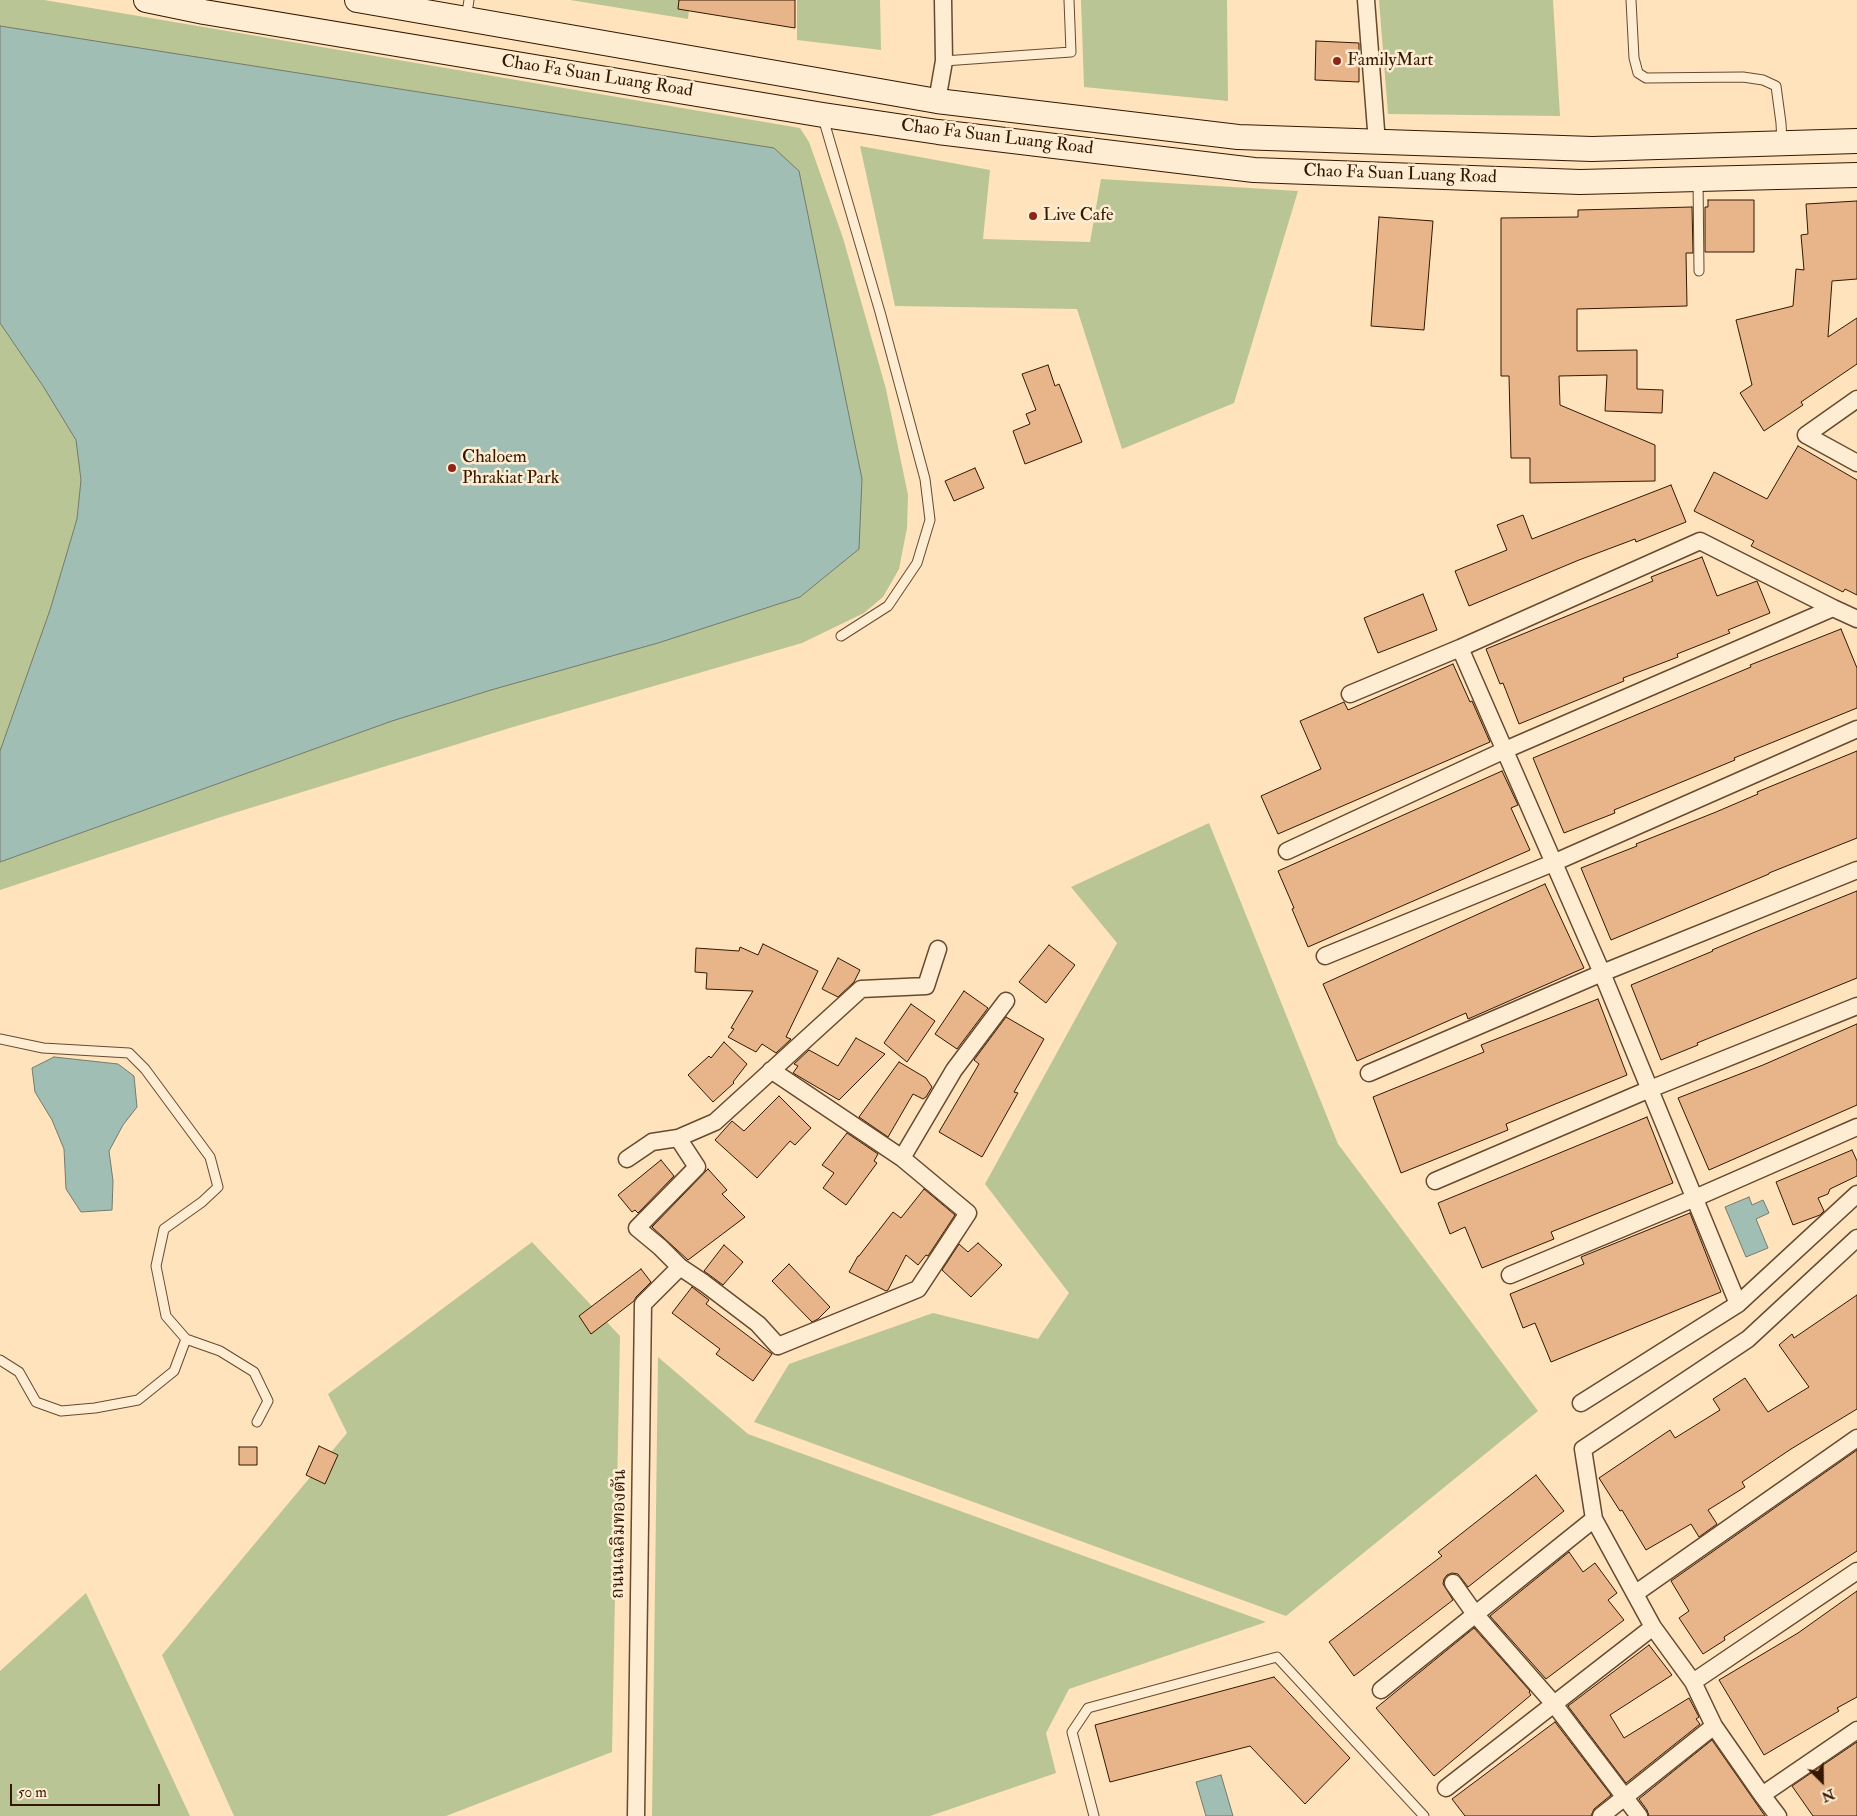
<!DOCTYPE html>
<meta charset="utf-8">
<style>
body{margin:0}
#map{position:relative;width:1857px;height:1816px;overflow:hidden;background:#fee3bc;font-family:"IM FELL Double Pica",serif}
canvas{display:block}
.north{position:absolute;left:1797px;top:1756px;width:50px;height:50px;-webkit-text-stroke:4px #feedd3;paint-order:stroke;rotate:157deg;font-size:14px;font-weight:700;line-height:20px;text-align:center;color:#351700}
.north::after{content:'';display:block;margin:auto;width:18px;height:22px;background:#351700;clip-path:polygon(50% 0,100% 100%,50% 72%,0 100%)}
.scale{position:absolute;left:10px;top:1784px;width:150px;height:22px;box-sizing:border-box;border:2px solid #351700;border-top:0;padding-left:6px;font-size:15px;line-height:18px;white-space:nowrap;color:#351700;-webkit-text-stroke:4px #feedd3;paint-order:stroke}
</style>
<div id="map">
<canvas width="1857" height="1816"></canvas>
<div class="north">N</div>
<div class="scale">50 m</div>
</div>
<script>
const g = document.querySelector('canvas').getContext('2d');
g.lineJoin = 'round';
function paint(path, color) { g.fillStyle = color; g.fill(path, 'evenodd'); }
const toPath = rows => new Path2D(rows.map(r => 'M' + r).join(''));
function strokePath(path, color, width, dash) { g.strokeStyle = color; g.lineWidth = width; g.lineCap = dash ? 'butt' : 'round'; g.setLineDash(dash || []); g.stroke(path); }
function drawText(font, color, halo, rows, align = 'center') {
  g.font = font + ' "IM FELL Double Pica","Noto Serif Thai",serif'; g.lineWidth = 5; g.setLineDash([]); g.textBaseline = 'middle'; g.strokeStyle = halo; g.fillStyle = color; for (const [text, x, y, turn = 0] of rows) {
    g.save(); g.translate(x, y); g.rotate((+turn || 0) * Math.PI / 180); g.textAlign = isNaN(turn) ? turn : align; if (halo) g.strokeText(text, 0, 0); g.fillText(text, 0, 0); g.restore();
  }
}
const green = toPath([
 [0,0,44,0,800,128,809,142,843,238,886,389,908,495,907,528,899,569,883,597,864,613,802,643,513,727,221,817,0,890],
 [570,0,690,0,688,19],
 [797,0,880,0,881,50,797,40],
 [1081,0,1227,0,1228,101,1084,87],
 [1379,0,1553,0,1560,116,1388,114],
 [860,146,990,170,983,239,1090,242,1101,179,1298,191,1234,403,1122,449,1077,309,895,306],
 [1209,823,1338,1144,1538,1411,1286,1616,754,1422,789,1364,933,1313,1038,1339,1069,1293,985,1184,1117,943,1071,887],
 [532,1242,620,1336,612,1752,446,1816,234,1816,162,1655,347,1433,328,1394],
 [658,1357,748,1434,1266,1622,1069,1689,1046,1733,1056,1773,930,1816,652,1816],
 [86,1593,190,1816,0,1816,0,1671]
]);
const water = toPath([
 [0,26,774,148,799,171,862,479,859,549,800,597,658,643,491,690,392,721,0,862,0,751,50,610,77,519,81,480,76,440,43,386,0,323,0,26],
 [54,1057,118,1064,134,1076,137,1107,123,1125,109,1151,113,1181,112,1210,81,1212,66,1189,64,1149,52,1120,35,1092,32,1068,54,1057],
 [1749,1197,1752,1205,1763,1200,1769,1213,1756,1219,1768,1248,1746,1257,1725,1207,1749,1197],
 [1221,1775,1233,1816,1206,1816,1196,1782,1221,1775]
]);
const building = toPath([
 [679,0,795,0,795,28,678,9,679,0],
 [1316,41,1359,43,1359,82,1315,80,1316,41],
 [1708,200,1754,200,1754,252,1705,252,1705,207,1708,207,1708,200],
 [1857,201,1857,279,1832,281,1828,337,1857,318,1857,364,1801,402,1803,405,1764,431,1740,393,1752,385,1736,320,1793,306,1796,269,1804,270,1801,235,1808,234,1806,204,1857,201],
 [1692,207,1693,253,1686,253,1687,306,1577,309,1577,351,1637,350,1637,389,1663,390,1662,413,1605,411,1607,375,1559,376,1560,405,1655,445,1655,481,1530,483,1530,458,1511,458,1509,376,1501,376,1501,218,1578,217,1578,210,1692,207],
 [1379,217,1433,221,1424,330,1371,326,1379,217],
 [1048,365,1055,386,1059,384,1082,442,1025,464,1013,431,1030,424,1026,414,1036,410,1022,374,1048,365],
 [1798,446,1857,480,1857,595,1845,589,1843,592,1751,546,1754,541,1694,511,1714,472,1767,499,1798,446],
 [975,468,984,488,954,501,945,481,975,468],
 [1671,485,1686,522,1636,542,1635,539,1579,560,1469,606,1455,571,1507,550,1497,525,1523,515,1532,539,1671,485],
 [1702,557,1717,596,1757,581,1770,613,1728,630,1730,633,1677,654,1678,657,1623,678,1624,681,1519,724,1503,683,1500,684,1486,649,1653,581,1651,577,1702,557],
 [1423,594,1437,630,1378,653,1364,618,1423,594],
 [1841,629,1857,668,1857,708,1734,758,1735,760,1614,810,1615,813,1564,833,1533,758,1751,667,1750,665,1841,629],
 [1453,664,1470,702,1472,701,1490,742,1278,834,1261,796,1321,769,1300,721,1344,702,1348,710,1453,664],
 [1857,751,1857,838,1769,873,1769,874,1611,940,1581,868,1637,846,1636,844,1716,812,1758,794,1757,792,1857,751],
 [1502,771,1518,805,1511,808,1530,850,1308,947,1292,909,1294,908,1278,871,1502,771],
 [1545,884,1584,968,1468,1019,1466,1013,1357,1061,1323,984,1545,884],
 [1857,891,1857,978,1697,1043,1698,1045,1661,1060,1631,985,1713,951,1712,950,1755,932,1857,891],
 [763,944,818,971,786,1037,791,1039,776,1053,762,1044,756,1052,728,1037,734,1029,731,1028,753,991,706,989,707,973,695,972,696,948,739,951,740,947,758,955,763,944],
 [1049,945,1075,965,1046,1003,1019,982,1049,945],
 [838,958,860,970,854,982,838,997,822,989,838,958],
 [964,991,988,1008,957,1049,935,1034,964,991],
 [1598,999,1627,1075,1506,1124,1508,1130,1401,1173,1373,1097,1484,1052,1481,1045,1598,999],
 [911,1004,935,1021,907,1062,884,1043,911,1004],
 [1006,1017,1044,1039,1014,1092,1018,1093,982,1157,939,1132,979,1064,974,1060,1006,1017],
 [1857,1024,1857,1105,1709,1170,1678,1098,1763,1065,1857,1024],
 [856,1038,885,1054,839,1100,793,1073,798,1066,794,1064,809,1050,838,1066,856,1038],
 [724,1042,747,1064,733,1082,734,1083,713,1102,688,1075,709,1056,711,1058,724,1042],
 [899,1062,926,1078,932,1087,926,1097,923,1099,913,1094,888,1137,859,1117,899,1062],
 [779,1096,811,1128,795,1145,790,1141,757,1178,715,1140,732,1121,744,1131,779,1096],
 [1647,1117,1673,1183,1551,1232,1554,1239,1482,1268,1465,1227,1450,1234,1438,1203,1647,1117],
 [847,1133,878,1154,874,1161,877,1163,846,1205,823,1188,834,1173,822,1165,847,1133],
 [1852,1150,1857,1161,1857,1176,1830,1189,1828,1194,1818,1198,1824,1211,1820,1215,1793,1225,1776,1182,1852,1150],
 [661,1160,674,1176,638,1213,635,1210,632,1212,618,1195,661,1160],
 [708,1169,727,1190,722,1194,745,1217,688,1260,652,1227,708,1169],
 [924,1189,955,1215,928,1256,926,1255,918,1265,906,1255,888,1290,886,1291,849,1272,858,1256,859,1256,893,1212,901,1218,924,1189],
 [1690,1213,1721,1292,1551,1362,1535,1323,1523,1328,1510,1294,1584,1264,1581,1257,1690,1213],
 [978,1243,1002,1265,971,1297,942,1270,959,1244,968,1252,978,1243],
 [724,1245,743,1262,723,1285,704,1271,724,1245],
 [789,1264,830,1307,818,1319,812,1322,772,1281,789,1264],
 [641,1269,651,1282,636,1297,634,1301,591,1334,579,1316,641,1269],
 [692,1287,709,1300,706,1304,772,1354,753,1381,716,1354,720,1349,672,1313,692,1287],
 [1857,1295,1857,1409,1791,1449,1742,1482,1745,1487,1708,1510,1717,1524,1699,1537,1691,1524,1646,1550,1622,1510,1620,1511,1599,1478,1670,1430,1675,1438,1720,1410,1713,1399,1745,1378,1768,1412,1809,1387,1779,1345,1792,1334,1794,1338,1857,1295],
 [319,1446,338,1455,325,1484,306,1475,319,1446],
 [239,1447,257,1447,257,1465,239,1465,239,1447],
 [1857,1450,1857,1551,1724,1637,1725,1640,1703,1654,1679,1618,1689,1611,1671,1581,1857,1450],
 [1536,1475,1564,1511,1468,1587,1458,1574,1452,1573,1447,1575,1444,1579,1443,1584,1453,1600,1354,1676,1329,1642,1442,1556,1438,1552,1536,1475],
 [1569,1552,1583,1572,1595,1563,1617,1593,1608,1600,1624,1620,1546,1679,1490,1616,1569,1552],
 [1857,1591,1857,1697,1837,1708,1839,1711,1764,1755,1719,1680,1798,1633,1857,1591],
 [1474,1628,1530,1691,1529,1692,1531,1695,1434,1776,1376,1708,1474,1628],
 [1649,1645,1672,1675,1610,1715,1624,1738,1689,1698,1699,1717,1696,1719,1700,1724,1626,1783,1568,1706,1649,1645],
 [1274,1677,1350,1758,1305,1804,1250,1746,1110,1782,1095,1725,1274,1677],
 [1555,1722,1611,1795,1594,1809,1591,1816,1465,1816,1452,1799,1555,1722],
 [1712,1740,1765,1816,1649,1816,1647,1810,1639,1799,1712,1740],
 [1857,1742,1857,1816,1813,1816,1792,1786,1857,1742]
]);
const lane = toPath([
 [1631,0,1634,58,1638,73,1646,78,1743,77,1763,80,1776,86,1781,123,1782,143],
 [466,19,469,0],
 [944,61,1071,52,1069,0],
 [823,118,880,312,925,479,930,520,917,563,888,606,841,636],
 [1698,179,1699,271],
 [0,1039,43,1048,129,1053,145,1069,210,1157,218,1187,202,1202,164,1229,156,1266,166,1316,186,1339,174,1371,138,1400,95,1408,61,1411,36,1402,19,1372,0,1360],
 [186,1339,220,1351,254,1372,268,1401,257,1422],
 [1094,1816,1072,1732,1088,1708,1277,1657,1424,1816]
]);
const street = toPath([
 [1366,0,1377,143],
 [937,101,944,61,943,0],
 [1857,399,1806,435,1857,463],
 [1460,648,1602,973,1738,1304],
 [1350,694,1460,648,1700,541,1833,608],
 [1287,851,1505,750,1833,608,1857,619],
 [1325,956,1553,863,1857,729],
 [1369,1073,1602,973,1857,870],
 [678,1138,697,1167,637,1228,660,1247,680,1267,704,1283,758,1324,778,1346,918,1289,968,1213,902,1158,771,1070],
 [902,1158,954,1070,1006,1001],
 [627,1159,652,1142,678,1138,715,1122,861,989,926,986,938,949],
 [1435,1181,1650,1089,1857,1006],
 [1510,1275,1695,1198,1857,1127],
 [1581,1403,1738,1304,1857,1194],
 [1453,1583,1475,1614,1554,1704,1639,1816],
 [1636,1593,1857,1438],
 [1693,1682,1857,1571],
 [1381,1690,1594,1519],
 [1446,1788,1653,1627],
 [1762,1795,1857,1730],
 [636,1816,643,1304,680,1267],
 [1601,1816,1714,1726],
 [1778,1816,1762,1795,1714,1726,1693,1682,1653,1627,1594,1519,1583,1449,1748,1339,1857,1238]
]);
const secondary = toPath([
 [146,0,204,12,823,115,938,132,1254,170,1580,182,1857,175],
 [357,0,937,101,1238,137,1592,149,1857,141]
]);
const markers = [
 [1337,61,5,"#8f2418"],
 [1033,216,5,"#8f2418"],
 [452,468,5,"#8f2418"]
];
const poiNames = [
 ["FamilyMart",1347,61],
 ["Live Cafe",1043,216],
 ["Chaloem",462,458],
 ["Phrakiat Park",462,479]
];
const streetNames = [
 ["Chao Fa Suan Luang Road",597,77,9],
 ["Chao Fa Suan Luang Road",997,138,7],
 ["Chao Fa Suan Luang Road",1400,175,2],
 ["ถนนเฉลิมทองตัน",620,1534,-89]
];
paint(green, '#bac595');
paint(water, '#a0beb4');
strokePath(water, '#757b6c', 1);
paint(building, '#e8b58a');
strokePath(building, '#351700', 1);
strokePath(lane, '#674a2f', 11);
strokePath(street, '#674a2f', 19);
strokePath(secondary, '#351700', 26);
strokePath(lane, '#feedd3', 9);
strokePath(street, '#feedd3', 16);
strokePath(secondary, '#feedd3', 24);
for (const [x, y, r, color] of markers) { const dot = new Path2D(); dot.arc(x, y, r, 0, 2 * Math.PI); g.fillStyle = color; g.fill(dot); strokePath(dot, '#feedd3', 2); }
drawText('18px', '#351700', '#feedd3', poiNames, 'left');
drawText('18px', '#351700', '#feedd3', streetNames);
</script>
